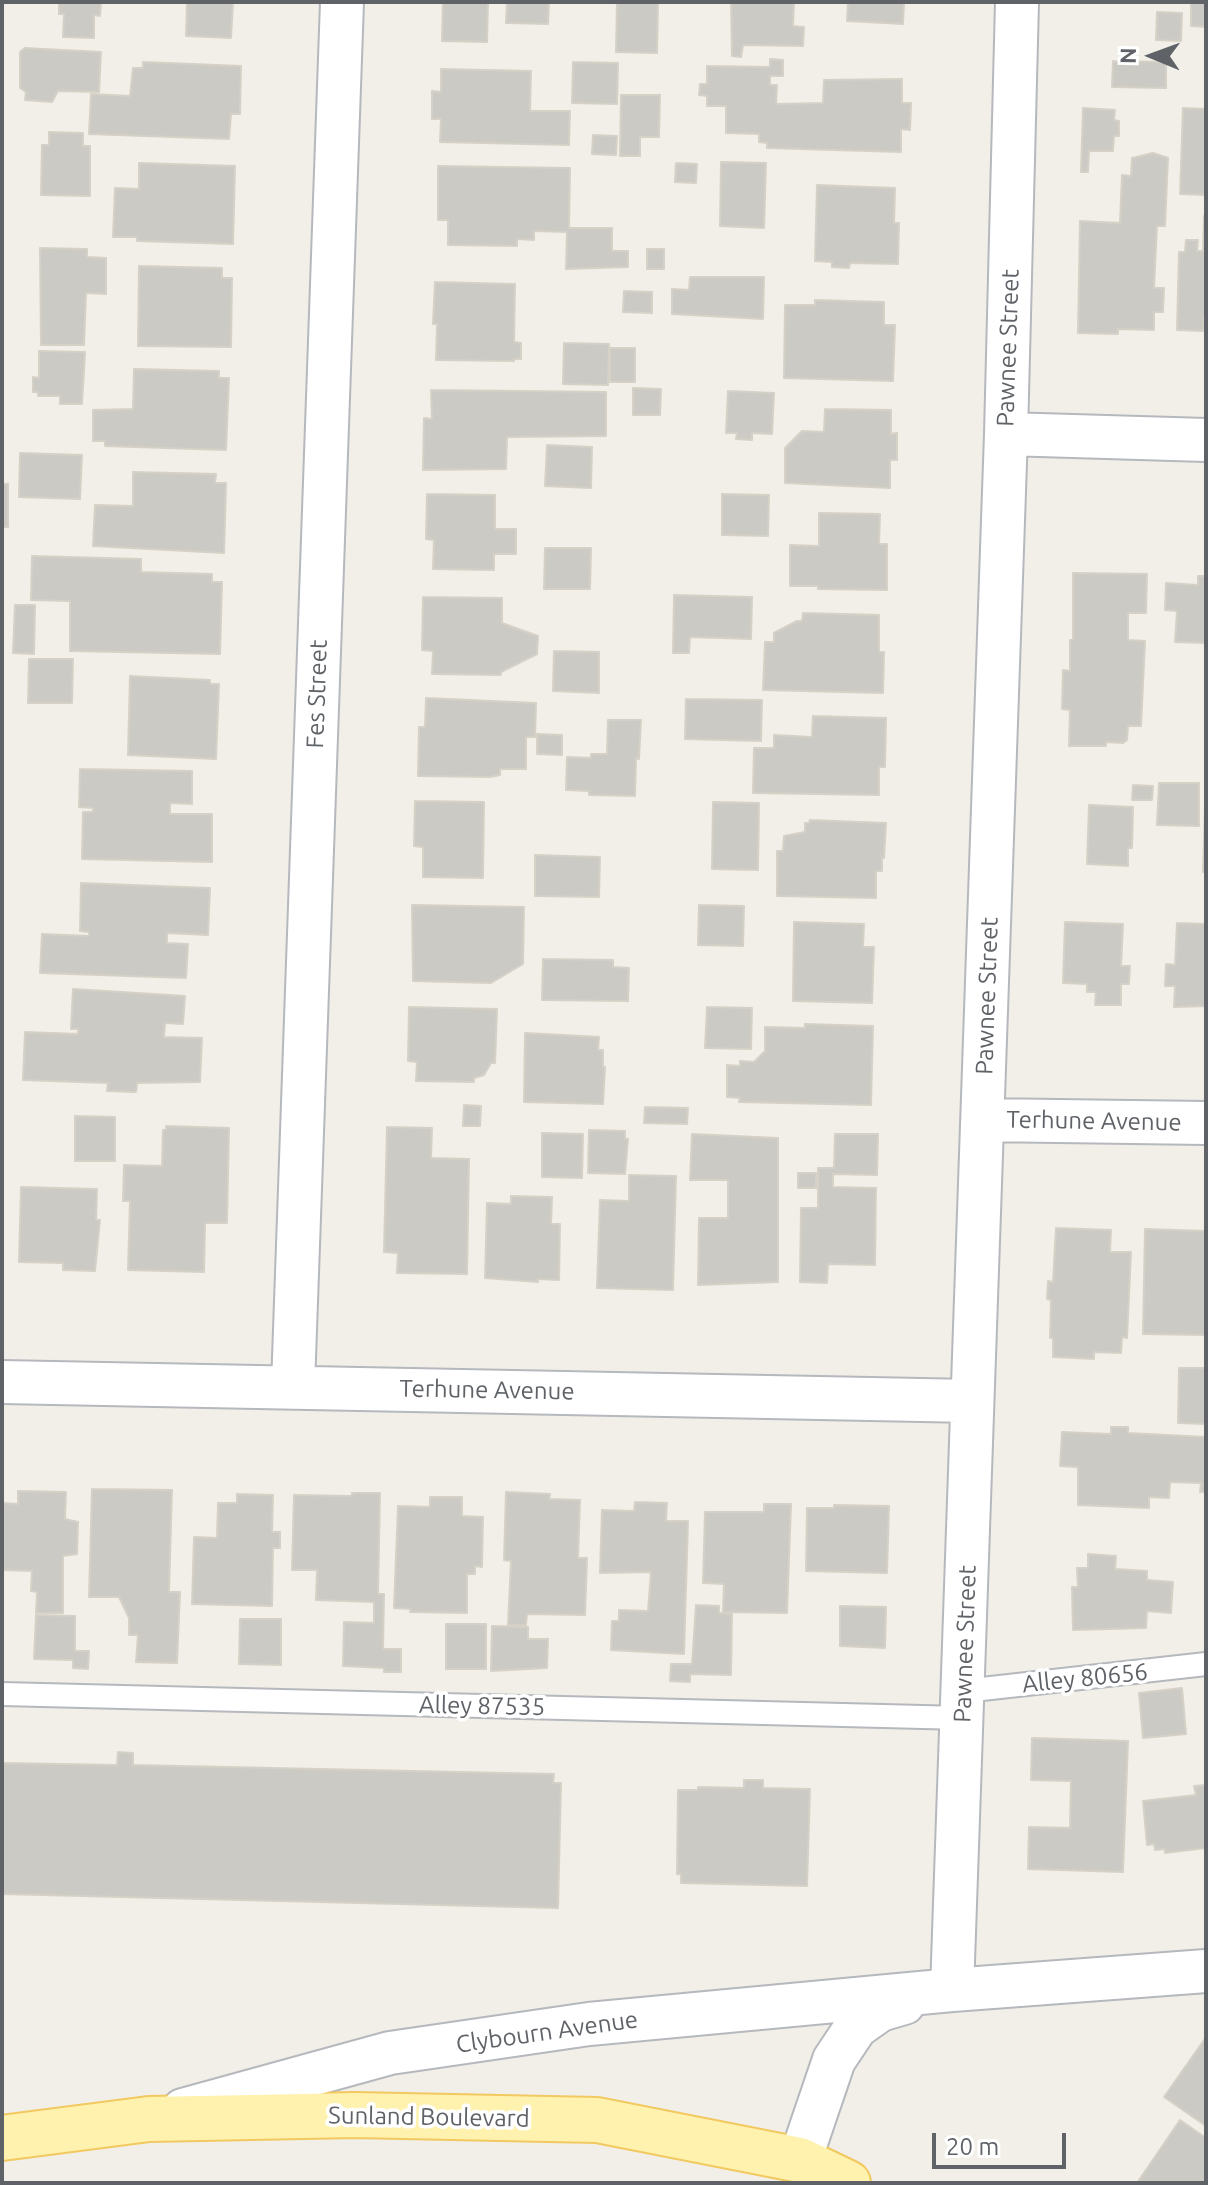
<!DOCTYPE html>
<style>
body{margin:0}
#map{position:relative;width:1208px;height:2185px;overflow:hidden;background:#f1efe8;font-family:Ubuntu,sans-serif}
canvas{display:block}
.frame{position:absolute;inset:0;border:4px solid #5f6368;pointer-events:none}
.north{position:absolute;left:1112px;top:16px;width:80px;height:80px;-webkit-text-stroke:6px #fff;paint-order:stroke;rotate:271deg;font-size:22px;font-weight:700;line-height:32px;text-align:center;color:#5f6368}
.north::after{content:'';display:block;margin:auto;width:28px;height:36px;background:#5f6368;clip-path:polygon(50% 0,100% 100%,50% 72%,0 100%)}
.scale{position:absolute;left:932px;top:2133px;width:134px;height:36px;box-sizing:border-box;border:4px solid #5f6368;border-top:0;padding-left:10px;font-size:24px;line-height:28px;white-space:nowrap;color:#5f6368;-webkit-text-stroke:6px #fff;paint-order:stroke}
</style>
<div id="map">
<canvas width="1208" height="2185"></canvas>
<div class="frame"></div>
<div class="north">N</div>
<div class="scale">20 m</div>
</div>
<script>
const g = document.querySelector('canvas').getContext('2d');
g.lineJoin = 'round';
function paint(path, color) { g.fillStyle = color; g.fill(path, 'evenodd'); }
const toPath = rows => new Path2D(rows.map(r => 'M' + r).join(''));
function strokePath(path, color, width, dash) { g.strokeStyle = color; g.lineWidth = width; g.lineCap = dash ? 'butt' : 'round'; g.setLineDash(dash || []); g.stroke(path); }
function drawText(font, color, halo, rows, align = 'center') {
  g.font = font + ' Ubuntu,sans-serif'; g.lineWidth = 7; g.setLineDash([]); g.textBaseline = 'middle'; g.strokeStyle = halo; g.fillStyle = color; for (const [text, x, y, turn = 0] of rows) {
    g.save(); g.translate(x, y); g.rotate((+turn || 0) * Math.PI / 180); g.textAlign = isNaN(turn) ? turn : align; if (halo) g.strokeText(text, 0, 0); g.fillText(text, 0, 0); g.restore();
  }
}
const building = toPath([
 [59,2,101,2,100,16,94,15,94,38,63,37,64,14,59,14,59,2],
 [187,2,233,2,231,38,186,36,187,2],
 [443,2,488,2,487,42,442,41,443,2],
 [507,2,549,2,548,24,506,23,507,2],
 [617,2,658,2,657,53,616,52,617,2],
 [731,2,794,2,793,26,804,27,803,46,743,45,741,57,732,56,731,2],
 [848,2,904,2,903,24,847,21,848,2],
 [1191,2,1206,2,1206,27,1191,26,1191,2],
 [1157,12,1182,13,1181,41,1156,40,1157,12],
 [25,48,101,52,99,92,58,91,52,102,25,100,26,92,20,88,20,52,25,48],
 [770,59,783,60,783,76,770,76,770,85,777,85,776,104,823,103,824,80,902,79,902,103,911,103,910,130,901,129,901,152,767,148,767,143,759,142,759,134,726,133,726,106,707,106,707,96,699,95,700,84,707,84,707,66,770,67,770,59],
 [1113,61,1166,62,1166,88,1112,87,1113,61],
 [143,62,241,66,240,114,231,114,229,139,89,134,91,94,130,96,133,68,143,68,143,62],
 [573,62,618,63,617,104,572,103,573,62],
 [441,69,531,71,530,111,570,111,569,145,440,142,441,119,432,119,432,91,441,92,441,69],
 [621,95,660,95,659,137,640,137,640,156,620,156,621,95],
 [1083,108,1115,110,1114,120,1119,121,1119,136,1114,136,1113,151,1089,151,1088,172,1081,172,1083,108],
 [1183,108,1206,109,1206,195,1180,194,1183,108],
 [49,132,83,133,83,146,90,146,90,196,41,195,42,145,49,145,49,132],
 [593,135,617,136,616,155,592,154,593,135],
 [1153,153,1168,158,1165,226,1157,226,1154,288,1164,288,1163,312,1154,312,1154,330,1118,329,1118,334,1078,333,1080,221,1120,223,1122,175,1131,176,1132,158,1153,153],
 [721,162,766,163,764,228,720,226,721,162],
 [139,163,235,166,233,244,137,241,137,237,113,237,115,188,139,189,139,163],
 [676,163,697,164,696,183,675,182,676,163],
 [438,166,570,168,569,228,612,228,612,251,628,251,628,267,566,269,567,232,534,231,534,240,517,239,517,246,448,245,448,220,438,220,438,166],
 [817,185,895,188,894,223,899,223,898,264,850,263,849,268,832,267,832,262,815,261,817,185],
 [1204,216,1206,216,1206,315,1204,315,1203,331,1177,330,1179,252,1185,252,1186,240,1198,240,1197,251,1203,251,1204,216],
 [40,248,87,249,87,257,106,258,106,294,86,293,84,345,41,345,40,248],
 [647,249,664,249,664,269,647,269,647,249],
 [139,266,222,268,222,278,232,278,231,347,138,346,139,266],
 [690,277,764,277,763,319,672,314,672,289,689,290,690,277],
 [435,282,515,284,514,342,521,343,521,359,514,359,514,361,436,360,437,324,433,324,435,282],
 [624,291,652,292,652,313,623,312,624,291],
 [815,300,884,302,884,325,895,325,893,381,784,378,785,305,815,305,815,300],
 [564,343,609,344,608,385,563,384,564,343],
 [610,348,635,348,635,382,610,382,610,348],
 [39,351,85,352,82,404,60,404,60,396,38,396,38,392,33,392,33,377,39,378,39,351],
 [134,369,219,371,219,378,229,378,226,450,105,446,105,441,93,441,93,410,133,409,134,369],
 [633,388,661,389,660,415,633,415,633,388],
 [431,390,606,392,606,436,507,437,506,469,423,470,424,418,432,419,431,390],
 [728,391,774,393,772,434,752,433,752,440,736,439,737,433,726,433,728,391],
 [825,409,891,410,891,434,897,433,897,460,890,460,890,488,785,483,785,448,802,431,824,432,825,409],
 [547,445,592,447,591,488,545,486,547,445],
 [20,453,82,455,80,499,19,497,20,453],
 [133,472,216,474,215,483,226,483,224,553,93,546,95,505,133,506,133,472],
 [2,484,8,484,8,527,2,527,2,484],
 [427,494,495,495,495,529,516,529,516,554,494,554,494,570,433,569,434,540,426,539,427,494],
 [722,494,769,495,768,536,722,535,722,494],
 [819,513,880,514,879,544,887,544,887,590,818,589,818,586,790,586,790,545,819,546,819,513],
 [545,548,591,548,590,589,544,589,545,548],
 [32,556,141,559,141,572,212,574,212,582,222,582,220,654,70,651,70,601,31,600,32,556],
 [1073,573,1147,574,1146,613,1128,613,1128,640,1145,641,1141,726,1128,726,1127,740,1123,743,1106,742,1106,746,1069,746,1070,710,1062,709,1063,670,1070,671,1070,640,1073,640,1073,573],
 [1198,576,1206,576,1206,643,1175,642,1177,611,1165,610,1166,583,1198,585,1198,576],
 [674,595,752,597,751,639,690,637,689,653,673,653,674,595],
 [423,597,502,598,502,623,538,636,537,654,501,672,501,675,432,674,433,651,422,650,423,597],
 [15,605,35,605,34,654,13,653,15,605],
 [803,613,879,615,879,652,884,652,883,693,763,690,765,642,774,642,774,633,797,621,802,621,803,613],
 [554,651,599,652,599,693,553,691,554,651],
 [29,659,73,659,72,703,28,703,29,659],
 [130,676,210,680,210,684,219,684,216,759,128,755,130,676],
 [426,698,536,703,535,737,526,737,526,769,500,769,500,775,490,777,418,776,419,727,425,727,426,698],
 [686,699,762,700,761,741,685,739,686,699],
 [813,716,886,718,885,767,879,767,879,795,753,793,754,748,774,748,774,735,812,737,813,716],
 [608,720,641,720,639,759,636,758,635,796,589,795,589,791,566,790,567,757,591,758,591,754,607,754,608,720],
 [537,734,562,735,562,755,537,754,537,734],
 [80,769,192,771,192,804,170,803,170,814,212,814,212,862,82,859,83,812,93,812,93,808,79,807,80,769],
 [1159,783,1199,783,1199,826,1157,825,1159,783],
 [1133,785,1153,786,1152,800,1132,800,1133,785],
 [415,801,484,802,483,878,423,877,423,847,414,846,415,801],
 [713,802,759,803,758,870,712,869,713,802],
 [1089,805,1133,807,1132,848,1128,848,1128,866,1087,864,1089,805],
 [1205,809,1206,809,1206,872,1203,872,1205,809],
 [810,820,886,823,884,858,882,858,882,871,876,871,876,898,777,896,777,851,783,851,784,836,805,832,805,823,809,823,810,820],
 [535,855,600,857,599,897,535,896,535,855],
 [81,883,210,888,208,935,167,933,167,943,188,944,186,978,40,973,42,934,89,936,89,932,80,931,81,883],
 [412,905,524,907,523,964,491,983,413,981,412,905],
 [699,905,744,906,743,946,698,945,699,905],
 [794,922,864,924,863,947,874,947,872,1003,793,1001,794,922],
 [1065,922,1123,924,1121,966,1130,966,1129,984,1121,984,1121,1005,1095,1005,1096,992,1087,992,1087,984,1063,983,1065,922],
 [1177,923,1206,924,1206,1006,1174,1007,1175,986,1165,986,1166,964,1175,965,1177,923],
 [543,959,613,960,613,967,629,968,628,1001,542,1000,543,959],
 [73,989,185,996,183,1024,165,1023,164,1037,202,1038,200,1082,137,1083,136,1092,107,1091,108,1083,23,1080,25,1032,78,1034,78,1029,71,1029,73,989],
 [409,1007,497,1009,495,1063,491,1063,484,1075,474,1078,474,1082,416,1081,417,1062,408,1061,409,1007],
 [707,1007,752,1008,751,1049,705,1048,707,1007],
 [805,1024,873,1026,871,1105,739,1102,740,1098,727,1097,727,1065,740,1066,740,1061,754,1062,765,1051,765,1027,805,1028,805,1024],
 [525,1033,599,1037,598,1050,603,1050,603,1067,605,1067,603,1104,524,1102,525,1033],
 [464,1105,481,1106,480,1126,463,1126,464,1105],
 [645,1107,688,1108,687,1124,644,1123,645,1107],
 [75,1116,115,1117,115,1161,75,1161,75,1116],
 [166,1126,229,1128,227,1223,205,1223,204,1272,128,1270,130,1201,123,1201,124,1165,162,1166,163,1130,166,1130,166,1126],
 [387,1127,432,1128,431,1158,469,1159,467,1274,397,1273,398,1253,384,1252,387,1127],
 [589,1130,625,1131,625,1139,628,1139,625,1174,588,1173,589,1130],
 [542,1133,583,1134,582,1178,542,1177,542,1133],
 [692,1134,778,1138,778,1282,698,1285,699,1218,728,1218,728,1180,690,1180,692,1134],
 [835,1134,878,1134,877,1175,833,1174,833,1187,876,1188,875,1265,828,1264,827,1283,800,1282,801,1208,818,1208,818,1168,834,1168,835,1134],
 [798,1173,816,1173,816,1188,798,1188,798,1173],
 [629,1175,676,1176,673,1290,597,1288,600,1200,629,1201,629,1175],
 [21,1187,97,1189,96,1220,100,1220,95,1271,63,1270,63,1263,19,1262,21,1187],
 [511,1196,552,1197,551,1224,560,1224,559,1280,538,1279,538,1282,485,1278,487,1203,511,1204,511,1196],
 [1056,1228,1111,1230,1110,1252,1131,1252,1127,1338,1122,1337,1121,1353,1094,1352,1094,1359,1053,1357,1053,1338,1050,1338,1051,1300,1047,1299,1048,1281,1053,1282,1056,1228],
 [1145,1229,1206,1231,1206,1335,1143,1334,1145,1229],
 [1179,1368,1206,1368,1206,1424,1178,1423,1179,1368],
 [1111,1427,1128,1427,1128,1433,1206,1437,1206,1492,1200,1492,1201,1483,1170,1482,1169,1498,1149,1497,1149,1508,1078,1505,1078,1467,1060,1466,1062,1432,1111,1434,1111,1427],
 [92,1489,172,1490,169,1592,180,1592,177,1663,136,1662,138,1635,129,1635,129,1618,119,1597,89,1597,92,1489],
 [18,1491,66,1492,65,1519,78,1522,77,1554,63,1556,63,1613,36,1613,37,1592,31,1591,32,1571,2,1570,2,1503,18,1504,18,1491],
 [506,1492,550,1494,549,1499,580,1500,578,1558,587,1558,585,1615,527,1614,526,1625,508,1625,511,1561,504,1560,506,1492],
 [352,1493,380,1493,378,1594,384,1594,383,1649,401,1649,401,1672,384,1672,384,1668,343,1666,344,1622,374,1623,374,1602,316,1600,317,1570,292,1570,294,1495,352,1496,352,1493],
 [237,1494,273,1495,272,1532,280,1532,280,1548,273,1548,272,1606,192,1604,194,1537,217,1538,218,1503,237,1503,237,1494],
 [430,1497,462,1497,462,1516,483,1517,482,1567,475,1566,475,1574,467,1574,467,1613,410,1612,411,1609,394,1608,398,1506,430,1507,430,1497],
 [635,1502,667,1503,666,1521,688,1521,684,1654,611,1650,612,1621,619,1621,619,1610,648,1611,651,1572,600,1573,602,1510,634,1511,635,1502],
 [764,1504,791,1504,787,1613,723,1612,724,1584,703,1583,705,1512,764,1512,764,1504],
 [834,1505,889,1506,887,1573,806,1571,807,1508,834,1508,834,1505],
 [1088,1554,1116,1556,1115,1569,1147,1571,1147,1580,1173,1582,1171,1613,1147,1611,1146,1628,1073,1630,1072,1587,1078,1587,1077,1568,1088,1568,1088,1554],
 [696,1605,719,1606,719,1613,732,1614,731,1675,690,1674,690,1682,670,1681,671,1664,692,1664,696,1605],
 [840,1606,886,1607,885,1648,840,1646,840,1606],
 [36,1615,75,1616,75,1651,89,1651,88,1669,73,1668,73,1660,34,1659,36,1615],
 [240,1619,281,1619,281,1665,239,1664,240,1619],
 [446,1624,486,1624,486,1669,446,1669,446,1624],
 [492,1626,528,1627,528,1639,548,1639,547,1668,491,1671,492,1626],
 [1182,1688,1186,1734,1143,1738,1139,1693,1182,1688],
 [1032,1738,1128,1741,1123,1872,1028,1869,1029,1827,1070,1828,1071,1781,1031,1780,1032,1738],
 [118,1752,133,1753,133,1765,554,1774,553,1783,561,1783,558,1908,2,1894,2,1763,117,1765,118,1752],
 [744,1780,763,1780,763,1788,810,1789,807,1886,681,1883,681,1874,677,1874,678,1790,698,1790,698,1787,744,1788,744,1780],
 [1206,1785,1206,1848,1165,1853,1165,1849,1155,1850,1154,1844,1147,1845,1143,1801,1196,1795,1194,1786,1206,1785],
 [1204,2040,1206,2041,1206,2126,1164,2097,1204,2040],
 [1180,2120,1206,2138,1206,2183,1137,2183,1180,2120]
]);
const lane = toPath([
 [964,1691,1206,1664],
 [2,1694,963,1718]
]);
const street = toPath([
 [1006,434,1206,440],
 [983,1120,1206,1123],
 [2,1382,972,1401],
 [293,1386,342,2],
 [952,1990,1006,434,1017,2],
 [183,2110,390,2053,589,2024,952,1990,1206,1971],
 [800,2160,834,2060,856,2027,880,2010,904,2003]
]);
const primary = toPath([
 [2,2138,149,2119,355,2115,597,2120,800,2160,848,2183]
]);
const streetNames = [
 ["Pawnee Street",1008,348,-88],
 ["Fes Street",317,694,-88],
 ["Pawnee Street",987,996,-88],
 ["Terhune Avenue",1094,1121,1],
 ["Terhune Avenue",487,1390,1],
 ["Pawnee Street",965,1644,-88],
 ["Alley 80656",1085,1678,-6],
 ["Alley 87535",482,1706,1],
 ["Clybourn Avenue",547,2032,-8],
 ["Sunland Boulevard",429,2117,1]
];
paint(building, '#cccac5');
strokePath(building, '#d6d1c6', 2);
strokePath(lane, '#b5b8bc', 26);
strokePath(street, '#b5b8bc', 46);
strokePath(primary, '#f2c960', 48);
strokePath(lane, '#fff', 22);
strokePath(street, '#fff', 42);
strokePath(primary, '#fff2af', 44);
drawText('24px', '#5f6368', '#fff', streetNames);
</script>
